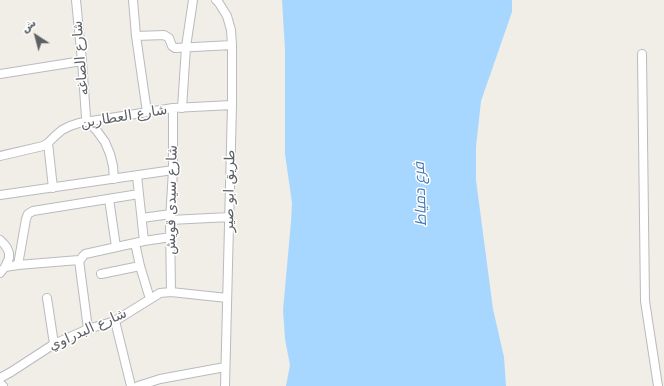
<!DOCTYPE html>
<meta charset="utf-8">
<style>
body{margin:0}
#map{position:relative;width:664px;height:386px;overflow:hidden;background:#f0eee6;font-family:"DejaVu Sans",Cairo,sans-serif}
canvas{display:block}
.north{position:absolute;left:16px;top:16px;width:40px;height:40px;-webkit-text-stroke:3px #fff;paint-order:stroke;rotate:324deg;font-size:11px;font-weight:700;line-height:16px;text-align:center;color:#5d6166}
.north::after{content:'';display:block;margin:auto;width:14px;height:18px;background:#5d6166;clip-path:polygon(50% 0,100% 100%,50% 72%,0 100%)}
</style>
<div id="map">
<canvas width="664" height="386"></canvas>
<div class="north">ش</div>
</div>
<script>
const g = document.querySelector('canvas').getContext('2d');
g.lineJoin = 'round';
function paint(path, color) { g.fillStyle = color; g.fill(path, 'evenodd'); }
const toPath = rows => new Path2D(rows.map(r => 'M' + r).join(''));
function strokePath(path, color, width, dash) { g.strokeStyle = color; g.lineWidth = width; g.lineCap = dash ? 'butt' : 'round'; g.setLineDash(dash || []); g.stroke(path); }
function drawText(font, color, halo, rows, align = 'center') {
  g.font = font + ' "DejaVu Sans",Cairo,sans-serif'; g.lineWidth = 3; g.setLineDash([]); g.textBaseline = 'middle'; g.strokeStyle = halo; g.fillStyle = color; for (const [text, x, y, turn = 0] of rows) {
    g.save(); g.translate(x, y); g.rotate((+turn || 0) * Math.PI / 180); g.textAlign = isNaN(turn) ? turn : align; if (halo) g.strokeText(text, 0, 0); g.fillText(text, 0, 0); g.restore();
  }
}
const water = toPath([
 [282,0,512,0,512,12,481,101,476,147,476,180,493,309,504,357,506,386,286,386,290,365,285,339,283,310,291,222,292,203,285,154,285,50]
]);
const street = toPath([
 [76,0,82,61,86,117,88,122,97,131,105,142,110,154,113,166,114,179],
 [133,0,136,36,147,112],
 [216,0,219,3,227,16,231,30,232,45,232,105,225,386],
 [136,36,164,35,169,38,172,46,175,48,232,45],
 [642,54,645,301,658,386],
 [0,74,82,61],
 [182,108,186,47,193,0],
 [48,143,53,188],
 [0,156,43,146,48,143,55,136,62,130,70,126,79,123,173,108,232,105],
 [137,176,144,241],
 [0,195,173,170],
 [109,199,116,247],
 [142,218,171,214],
 [170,220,230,217],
 [0,240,4,244,7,248,9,253,9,258,5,267,0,273],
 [135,243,140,266,150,299],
 [79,260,88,329],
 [18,265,26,219,28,214,33,211,139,194],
 [5,267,18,265,79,260,81,259,83,256,85,254,144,241,171,237],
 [101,274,140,266],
 [171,292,170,220,173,170,173,108],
 [47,298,54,344],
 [115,321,131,386],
 [0,378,11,372,54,344,88,329,115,321,160,293,171,292,227,298],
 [0,383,3,386],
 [138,386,160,379,225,367]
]);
const streetNames = [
 ["شارع الصاغه",81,58,-95],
 ["شارع العطارين",124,117,-9],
 ["طريق ابو صير",230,191,-89],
 ["شارع سيدى قويش",172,200,-89],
 ["شارع البدراوي",88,330,-24]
];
const waterNames = [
 ["فرع دمياط",421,194,-92]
];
paint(water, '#a7d7ff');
strokePath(street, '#b8bbbf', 10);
strokePath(street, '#fff', 8);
drawText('14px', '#5d6166', '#fff', streetNames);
drawText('italic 15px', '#4277b2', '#fff', waterNames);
</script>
